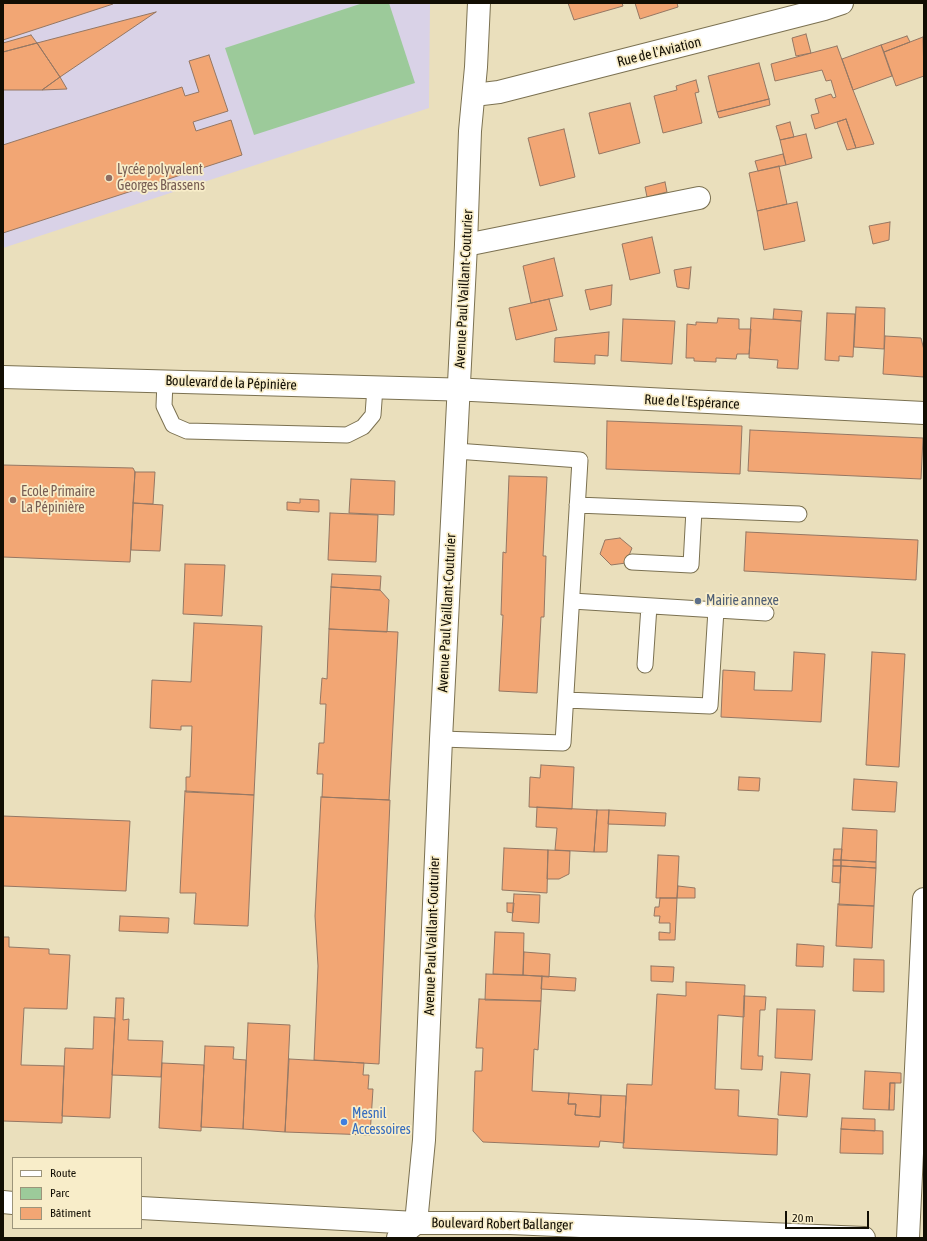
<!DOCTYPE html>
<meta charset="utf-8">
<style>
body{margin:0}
#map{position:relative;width:927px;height:1241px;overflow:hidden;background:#eadfbc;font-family:"Asap Condensed",sans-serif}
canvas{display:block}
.frame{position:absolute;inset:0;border:4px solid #120e03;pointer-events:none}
.legend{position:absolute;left:12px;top:1157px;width:130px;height:72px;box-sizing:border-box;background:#f8edc9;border:1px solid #9c947a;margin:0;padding:5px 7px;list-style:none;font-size:12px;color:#120e03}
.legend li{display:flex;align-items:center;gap:8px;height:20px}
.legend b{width:20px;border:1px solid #9c947a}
.scale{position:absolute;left:785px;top:1211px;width:84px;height:18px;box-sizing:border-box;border:2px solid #120e03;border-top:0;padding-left:5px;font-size:12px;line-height:14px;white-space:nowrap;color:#120e03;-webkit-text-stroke:3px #f8edc9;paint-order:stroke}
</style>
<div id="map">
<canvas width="927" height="1241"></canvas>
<div class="frame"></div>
<ul class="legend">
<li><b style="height:5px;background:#fff"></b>Route</li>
<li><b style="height:11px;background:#9cca9a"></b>Parc</li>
<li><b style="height:11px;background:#f2a674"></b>Bâtiment</li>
</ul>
<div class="scale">20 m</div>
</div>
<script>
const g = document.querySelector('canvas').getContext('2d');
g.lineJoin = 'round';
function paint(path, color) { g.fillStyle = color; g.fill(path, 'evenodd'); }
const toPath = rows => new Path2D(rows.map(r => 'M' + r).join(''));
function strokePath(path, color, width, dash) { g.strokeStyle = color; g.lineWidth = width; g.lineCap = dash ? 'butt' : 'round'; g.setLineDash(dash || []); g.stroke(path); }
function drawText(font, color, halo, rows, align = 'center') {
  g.font = font + ' "Asap Condensed",sans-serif'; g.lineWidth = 3.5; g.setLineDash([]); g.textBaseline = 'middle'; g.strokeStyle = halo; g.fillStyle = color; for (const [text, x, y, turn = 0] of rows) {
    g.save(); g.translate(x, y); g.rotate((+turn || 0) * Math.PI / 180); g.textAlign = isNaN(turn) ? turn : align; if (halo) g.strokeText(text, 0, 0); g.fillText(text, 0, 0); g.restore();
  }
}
const education = toPath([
 [3,3,430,3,429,108,3,248]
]);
const green = toPath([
 [363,3,389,3,415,83,254,135,225,48]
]);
const building = toPath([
 [3,3,112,3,113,4,3,40,3,3],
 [568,3,622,3,623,6,574,20,568,3],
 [635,3,677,3,678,7,640,19,635,3],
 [156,12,60,77,37,43,156,12],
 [806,34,811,53,796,56,792,38,806,34],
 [31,35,37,43,3,52,3,43,31,35],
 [907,36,910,42,884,52,881,45,907,36],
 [923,37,924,76,896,86,884,52,923,37],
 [37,43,60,77,42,90,3,90,3,52,37,43],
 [881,45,892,76,853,90,842,59,881,45],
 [837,46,853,90,874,144,856,148,846,119,815,129,811,115,819,113,815,99,831,94,833,98,836,97,831,80,826,81,822,70,775,81,771,64,837,46],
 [209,55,228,111,193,122,196,131,231,120,242,155,3,233,3,145,182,87,185,96,199,92,189,61,209,55],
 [759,63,769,99,717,112,708,76,759,63],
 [60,77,67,89,42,90,60,77],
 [696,80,699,92,695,93,702,123,663,133,654,96,677,90,676,86,696,80],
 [769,99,770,105,719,118,717,112,769,99],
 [630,103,640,143,599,154,589,113,630,103],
 [846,119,856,148,847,150,837,122,846,119],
 [790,122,794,137,780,140,776,126,790,122],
 [564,129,575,177,540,186,528,138,564,129],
 [806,134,812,158,786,165,780,140,806,134],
 [783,154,786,165,758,171,755,161,783,154],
 [779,166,787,204,757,211,749,173,779,166],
 [665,182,667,192,647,197,645,187,665,182],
 [797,202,805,241,764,250,757,211,797,202],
 [890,222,889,240,873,244,869,226,890,222],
 [652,237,660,273,630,280,622,244,652,237],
 [554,258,563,296,531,303,523,266,554,258],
 [691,267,689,289,677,287,674,270,691,267],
 [612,285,611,305,590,310,585,290,612,285],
 [549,299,557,330,516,340,509,308,549,299],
 [856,307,885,308,884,349,854,347,856,307],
 [774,309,802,311,801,321,773,319,774,309],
 [827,313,855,314,853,357,839,356,839,361,825,360,827,313],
 [718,318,739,319,739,329,751,329,749,354,737,354,736,359,716,358,716,362,694,361,694,358,686,358,687,324,696,325,696,322,717,323,718,318],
 [751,318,801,321,798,369,777,368,778,360,749,358,751,318],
 [623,319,675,321,672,364,621,361,623,319],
 [609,332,608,356,595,355,595,364,554,362,555,338,609,332],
 [885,336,921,338,924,350,924,377,883,374,885,336],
 [607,421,742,426,740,474,606,469,607,421],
 [750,430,923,438,921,479,748,471,750,430],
 [3,465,133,468,135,472,130,562,3,557,3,465],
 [135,472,155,472,153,504,133,503,135,472],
 [509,476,547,477,543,556,546,556,544,617,541,617,537,693,499,691,503,615,501,615,503,552,506,553,509,476],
 [351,479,395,481,394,515,349,513,351,479],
 [300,499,319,500,319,512,287,510,287,502,300,503,300,499],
 [133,503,163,505,160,551,131,550,133,503],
 [330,513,378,515,376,562,328,560,330,513],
 [746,532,918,540,916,580,744,571,746,532],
 [620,538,632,548,626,563,611,565,600,554,605,540,620,538],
 [185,564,225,565,222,616,183,614,185,564],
 [332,574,381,576,380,590,331,587,332,574],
 [331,587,380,590,389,600,387,632,329,629,331,587],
 [194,623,262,626,254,795,186,792,186,777,190,777,192,726,181,726,181,730,150,728,152,680,191,682,194,623],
 [329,629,398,632,389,800,322,797,323,774,317,774,319,743,324,743,326,704,320,704,322,678,327,679,329,629],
 [794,652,825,654,821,722,721,717,723,670,755,672,754,690,792,691,794,652],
 [872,652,905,654,899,767,866,765,872,652],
 [541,765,574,767,572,809,529,807,530,777,540,778,541,765],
 [739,777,760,778,759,791,738,790,739,777],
 [854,779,897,782,895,812,852,810,854,779],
 [185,791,254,795,248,926,194,924,196,893,180,893,185,791],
 [321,797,390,800,379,1064,314,1060,318,966,315,916,321,797],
 [537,807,597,810,594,852,555,850,557,828,536,827,537,807],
 [597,810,609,810,607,852,594,852,597,810],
 [609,810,666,813,665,826,608,824,609,810],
 [3,816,130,821,126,891,3,886,3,816],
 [843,828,877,830,876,862,841,860,843,828],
 [504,848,548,850,547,893,502,890,504,848],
 [834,849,842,849,841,860,833,860,834,849],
 [548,850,570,851,569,874,559,879,547,879,548,850],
 [658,855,679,856,677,898,656,898,658,855],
 [833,860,841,860,841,866,833,866,833,860],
 [841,860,876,862,876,868,841,866,841,860],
 [833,866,841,866,840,883,832,882,833,866],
 [841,866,876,868,874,906,839,905,841,866],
 [678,886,695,888,695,898,677,898,678,886],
 [514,894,540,895,539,923,512,921,514,894],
 [660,898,677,898,675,940,659,940,659,932,670,933,670,923,659,923,660,916,654,916,655,907,659,907,660,898],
 [507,903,514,903,513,913,507,912,507,903],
 [838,904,874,906,872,948,836,946,838,904],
 [120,916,169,918,168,933,119,931,120,916],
 [495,932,524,933,523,975,493,974,495,932],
 [3,937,9,937,9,947,49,949,49,954,70,955,67,1009,24,1008,21,1065,64,1066,62,1123,3,1121,3,937],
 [797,944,824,946,823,967,796,966,797,944],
 [524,952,550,954,549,977,523,975,524,952],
 [854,959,884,960,884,992,853,991,854,959],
 [651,966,674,967,673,982,651,981,651,966],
 [486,974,542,976,541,1001,485,1000,486,974],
 [542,976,576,978,575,991,541,989,542,976],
 [686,982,745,985,744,1017,718,1015,715,1089,739,1090,738,1116,778,1119,777,1155,623,1148,627,1084,652,1085,657,994,686,996,686,982],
 [744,996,766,997,765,1010,760,1010,758,1056,763,1056,762,1070,741,1069,744,996],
 [116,998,124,998,123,1020,129,1019,128,1040,163,1041,161,1077,112,1075,116,998],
 [479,999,541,1001,538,1050,534,1049,532,1091,569,1093,568,1104,576,1104,575,1115,600,1117,601,1095,626,1096,624,1143,600,1141,599,1147,483,1142,473,1131,475,1071,482,1071,483,1048,476,1048,479,999],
 [777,1009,815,1010,812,1060,775,1058,777,1009],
 [94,1017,115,1018,110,1118,62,1116,65,1048,93,1049,94,1017],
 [248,1023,290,1025,285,1132,243,1129,248,1023],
 [205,1046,234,1047,233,1059,246,1060,243,1129,201,1127,205,1046],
 [289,1059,364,1063,363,1075,369,1075,368,1089,373,1089,370,1135,285,1132,289,1059],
 [162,1063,204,1065,201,1131,159,1128,162,1063],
 [865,1071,901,1073,901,1083,890,1083,889,1110,863,1109,865,1071],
 [781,1072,810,1074,807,1117,778,1115,781,1072],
 [890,1083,895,1083,894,1110,889,1110,890,1083],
 [569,1093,601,1095,600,1117,575,1115,576,1104,568,1104,569,1093],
 [842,1118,875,1119,875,1131,841,1129,842,1118],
 [841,1129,883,1131,883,1154,840,1153,841,1129]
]);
const service = toPath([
 [165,381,164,406,173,425,187,431,347,435,363,427,373,415,375,387],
 [577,505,799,514],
 [632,562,691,565,694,510],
 [572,601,766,613],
 [645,665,649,606],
 [566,700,710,706,716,610],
 [441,739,563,743,580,460,456,451]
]);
const minor = toPath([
 [474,95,499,92,824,9,842,3],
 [466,245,699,198],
 [3,377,472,390,924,413],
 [398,1238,416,1223],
 [908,1238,924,899]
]);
const tertiary = toPath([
 [416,1223,424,1140,441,739,466,245,470,131,476,67,479,3]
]);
const secondary = toPath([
 [3,1202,13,1203],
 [141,1208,416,1223,510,1223,864,1238]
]);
const markers = [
 [109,178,4,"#8d6e63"],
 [13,500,4,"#8d6e63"],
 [698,601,4,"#5c6f8a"],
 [344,1122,4,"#3f7fe0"]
];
const streetNames = [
 ["Rue de l'Aviation",659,52,-14],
 ["Avenue Paul Vaillant-Couturier",464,289,-87],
 ["Boulevard de la Pépinière",231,383,2],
 ["Rue de l'Espérance",692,402,3],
 ["Avenue Paul Vaillant-Couturier",447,613,-87],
 ["Avenue Paul Vaillant-Couturier",432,936,-88],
 ["Boulevard Robert Ballanger",502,1224,1]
];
const educationNames = [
 ["Lycée polyvalent",117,170],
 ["Georges Brassens",117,186],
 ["Ecole Primaire",21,492],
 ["La Pépinière",21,508]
];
const serviceNames = [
 ["Mairie annexe",706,601]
];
const shopNames = [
 ["Mesnil",352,1114],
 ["Accessoires",352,1130]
];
paint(education, '#d9d2e7');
paint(green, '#9cca9a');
paint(building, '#f2a674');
strokePath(building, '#957763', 1);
strokePath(service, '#7b7151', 17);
strokePath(minor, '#7b7151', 24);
strokePath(tertiary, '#7b7151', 24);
strokePath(secondary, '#7b7151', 24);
strokePath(service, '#fff', 15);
strokePath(minor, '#fff', 22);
strokePath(tertiary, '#fff', 22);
strokePath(secondary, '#fff', 22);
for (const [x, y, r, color] of markers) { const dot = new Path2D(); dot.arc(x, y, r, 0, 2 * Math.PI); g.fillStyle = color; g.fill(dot); strokePath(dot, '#f8edc9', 1.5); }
drawText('14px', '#120e03', '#f8edc9', streetNames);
drawText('14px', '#785e54', '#f8edc9', educationNames, 'left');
drawText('14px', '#4e5e75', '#f8edc9', serviceNames, 'left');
drawText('14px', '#366cbe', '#f8edc9', shopNames, 'left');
</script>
